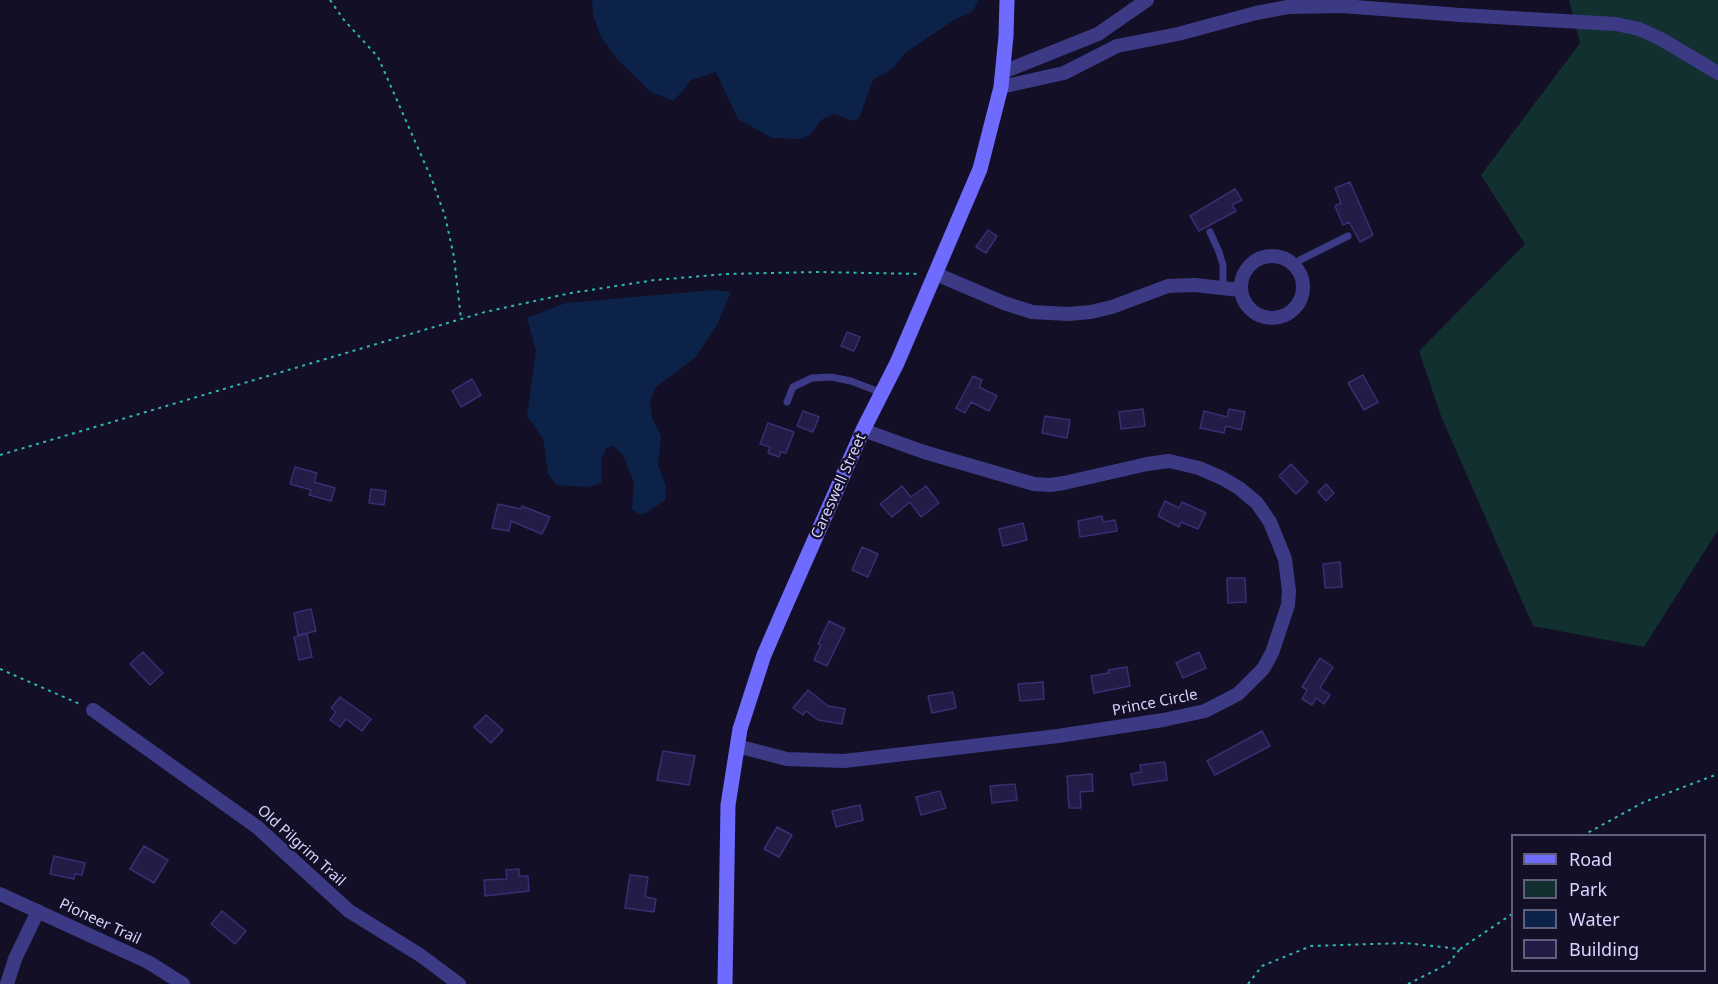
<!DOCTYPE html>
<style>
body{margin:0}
#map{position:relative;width:1718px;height:984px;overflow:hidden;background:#130f26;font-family:"Noto Sans",sans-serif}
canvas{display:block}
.legend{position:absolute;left:1511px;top:834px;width:195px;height:138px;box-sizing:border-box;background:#130f26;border:2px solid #625e7d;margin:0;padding:8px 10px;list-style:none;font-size:18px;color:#d9d4ff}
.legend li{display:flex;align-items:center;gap:12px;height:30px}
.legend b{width:30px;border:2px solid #625e7d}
</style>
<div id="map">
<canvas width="1718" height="984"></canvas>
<ul class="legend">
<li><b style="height:8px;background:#6f6bff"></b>Road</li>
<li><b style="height:16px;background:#12302f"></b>Park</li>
<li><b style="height:16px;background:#0c2248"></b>Water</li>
<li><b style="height:16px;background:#241b47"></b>Building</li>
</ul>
</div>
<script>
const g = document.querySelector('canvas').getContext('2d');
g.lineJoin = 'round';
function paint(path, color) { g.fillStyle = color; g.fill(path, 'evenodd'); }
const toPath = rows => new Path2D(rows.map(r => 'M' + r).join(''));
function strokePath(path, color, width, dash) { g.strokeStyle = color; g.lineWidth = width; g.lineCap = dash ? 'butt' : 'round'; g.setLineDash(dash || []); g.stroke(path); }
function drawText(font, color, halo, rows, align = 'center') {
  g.font = font + ' "Noto Sans",sans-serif'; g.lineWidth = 4.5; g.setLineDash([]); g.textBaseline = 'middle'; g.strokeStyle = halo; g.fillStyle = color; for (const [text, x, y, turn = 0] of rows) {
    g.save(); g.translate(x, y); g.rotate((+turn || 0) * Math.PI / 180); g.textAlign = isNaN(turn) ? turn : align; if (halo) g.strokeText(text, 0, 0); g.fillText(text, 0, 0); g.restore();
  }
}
const green = toPath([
 [1569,0,1718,0,1718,530,1644,647,1533,626,1441,416,1419,351,1525,244,1481,175,1580,43]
]);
const water = toPath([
 [592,0,979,0,972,12,954,20,905,53,893,68,873,80,859,118,854,121,834,114,821,120,811,134,800,139,772,138,738,119,716,72,691,80,674,101,651,92,617,59,600,35,593,15],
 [714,290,731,292,717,325,695,358,656,387,650,400,652,418,661,436,658,465,666,486,665,500,646,513,638,514,632,509,634,483,623,455,613,446,607,448,601,459,602,483,589,487,557,485,548,474,543,439,527,416,536,351,527,318,566,303]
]);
const building = toPath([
 [1350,182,1373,235,1360,242,1349,222,1343,225,1335,206,1341,203,1335,188,1350,182],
 [1235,189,1242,200,1232,205,1236,211,1199,231,1190,216,1235,189],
 [988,230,997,236,986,253,976,247,988,230],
 [847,332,860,337,854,351,841,346,847,332],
 [1363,375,1378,402,1364,410,1348,383,1363,375],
 [973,376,982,380,979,387,997,396,989,411,971,402,965,413,956,408,973,376],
 [472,379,481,395,461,407,452,391,472,379],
 [1143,409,1145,426,1121,429,1119,412,1143,409],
 [1229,409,1245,412,1241,430,1226,426,1224,433,1200,428,1204,411,1227,417,1229,409],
 [803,411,819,417,813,432,797,426,803,411],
 [1045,416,1070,420,1067,438,1042,433,1045,416],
 [768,423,794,432,786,453,781,452,779,457,768,453,770,447,760,444,768,423],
 [1291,464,1308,482,1296,494,1279,476,1291,464],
 [295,467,317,473,314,482,335,488,331,501,309,495,311,490,290,484,295,467],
 [1326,484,1334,493,1326,501,1318,492,1326,484],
 [902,486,911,497,926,486,939,503,921,517,910,502,892,517,880,504,902,486],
 [371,489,386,491,384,505,369,503,371,489],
 [1165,501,1179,508,1182,502,1206,513,1198,529,1181,522,1179,527,1158,516,1165,501],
 [498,504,521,509,522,506,550,517,542,534,511,521,509,531,492,528,498,504],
 [1102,516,1103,522,1115,520,1117,531,1080,537,1078,521,1102,516],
 [1023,523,1027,540,1003,546,999,529,1023,523],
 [862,547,878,554,868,577,852,570,862,547],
 [1340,562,1342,587,1325,588,1323,564,1340,562],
 [1227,578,1245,578,1246,602,1228,603,1227,578],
 [311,609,316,631,298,635,294,613,311,609],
 [829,621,845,629,827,666,814,660,821,645,818,644,829,621],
 [307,634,312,657,299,660,294,637,307,634],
 [143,652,163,673,150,685,130,664,143,652],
 [1199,652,1206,668,1183,678,1176,663,1199,652],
 [1320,658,1333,667,1320,688,1330,695,1324,704,1316,698,1312,705,1302,699,1307,690,1302,687,1320,658],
 [1127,667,1130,686,1094,693,1091,676,1109,673,1108,670,1127,667],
 [1043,682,1044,699,1020,701,1018,684,1043,682],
 [808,690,828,706,845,709,842,724,818,720,806,711,803,715,793,708,808,690],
 [953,692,956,708,932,713,928,696,953,692],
 [340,697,371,719,362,731,346,719,340,727,330,720,336,712,331,708,340,697],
 [486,715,503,730,491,743,474,727,486,715],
 [1262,731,1270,746,1215,775,1207,761,1262,731],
 [663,751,695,756,689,785,657,780,663,751],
 [1165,762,1167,780,1133,785,1131,774,1141,772,1140,765,1165,762],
 [1092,774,1093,791,1080,792,1081,808,1069,808,1067,776,1092,774],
 [1015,784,1017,800,992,803,990,786,1015,784],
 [940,791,946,808,921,815,916,797,940,791],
 [860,805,863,820,836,827,832,811,860,805],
 [777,827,792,835,779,857,764,849,777,827],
 [144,846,168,860,154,883,130,869,144,846],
 [54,856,85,863,82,875,75,874,74,879,50,874,54,856],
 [519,869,519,876,528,876,529,891,485,896,484,880,507,879,506,870,519,869],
 [630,875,648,877,645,897,656,899,654,912,625,908,630,875],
 [222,911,246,931,235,944,211,924,222,911]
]);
const path = toPath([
 [330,0,344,20,378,57,432,180,445,216,454,257,461,319],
 [0,455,485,312,571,293,655,280,726,274,818,272,921,274],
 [0,669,82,705],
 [1582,836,1644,802,1718,774],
 [1248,984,1262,966,1311,946,1405,943,1460,949,1512,914],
 [1408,984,1448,964,1460,949]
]);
const lane = toPath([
 [1210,232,1219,252,1223,265,1223,288],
 [1294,265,1300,260,1348,236],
 [787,402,793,387,812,378,831,377,851,381,882,393]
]);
const street = toPath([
 [1003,72,1098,34,1147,0],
 [1001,87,1064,73,1117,46,1178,34,1256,13,1288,7,1342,6,1460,15,1616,24,1639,29,1661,39,1718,73],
 '1241 287a31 31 0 1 1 62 0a31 31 0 1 1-62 0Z',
 [936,274,1004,303,1032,312,1068,314,1091,312,1112,307,1168,286,1195,285,1240,290],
 [93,710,257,827,349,911,420,955,459,984],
 [737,746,787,759,844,761,1058,736,1163,720,1205,711,1238,694,1263,669,1272,653,1288,605,1289,591,1285,559,1270,522,1257,503,1239,488,1222,478,1199,468,1169,461,1147,464,1064,483,1050,485,1034,484,924,452,863,430],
 [0,894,148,962,183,984],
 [7,984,15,959,38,911]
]);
const secondary = toPath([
 [725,984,728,805,740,729,764,655,784,609,863,430,897,363,980,169,1001,87,1006,36,1007,0]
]);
const streetNames = [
 ["Careswell Street",839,486,-66],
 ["Prince Circle",1155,703,-11],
 ["Old Pilgrim Trail",301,846,42],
 ["Pioneer Trail",100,922,25]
];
paint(green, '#12302f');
paint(water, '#0c2248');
paint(building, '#241b47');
strokePath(building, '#3b2d73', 1.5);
strokePath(path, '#2fb8b0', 2, [3, 4.5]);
strokePath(lane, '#3d3a85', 7);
strokePath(street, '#3d3a85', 14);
strokePath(secondary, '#6f6bff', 15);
drawText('15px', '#d9d4ff', '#130f26', streetNames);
</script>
